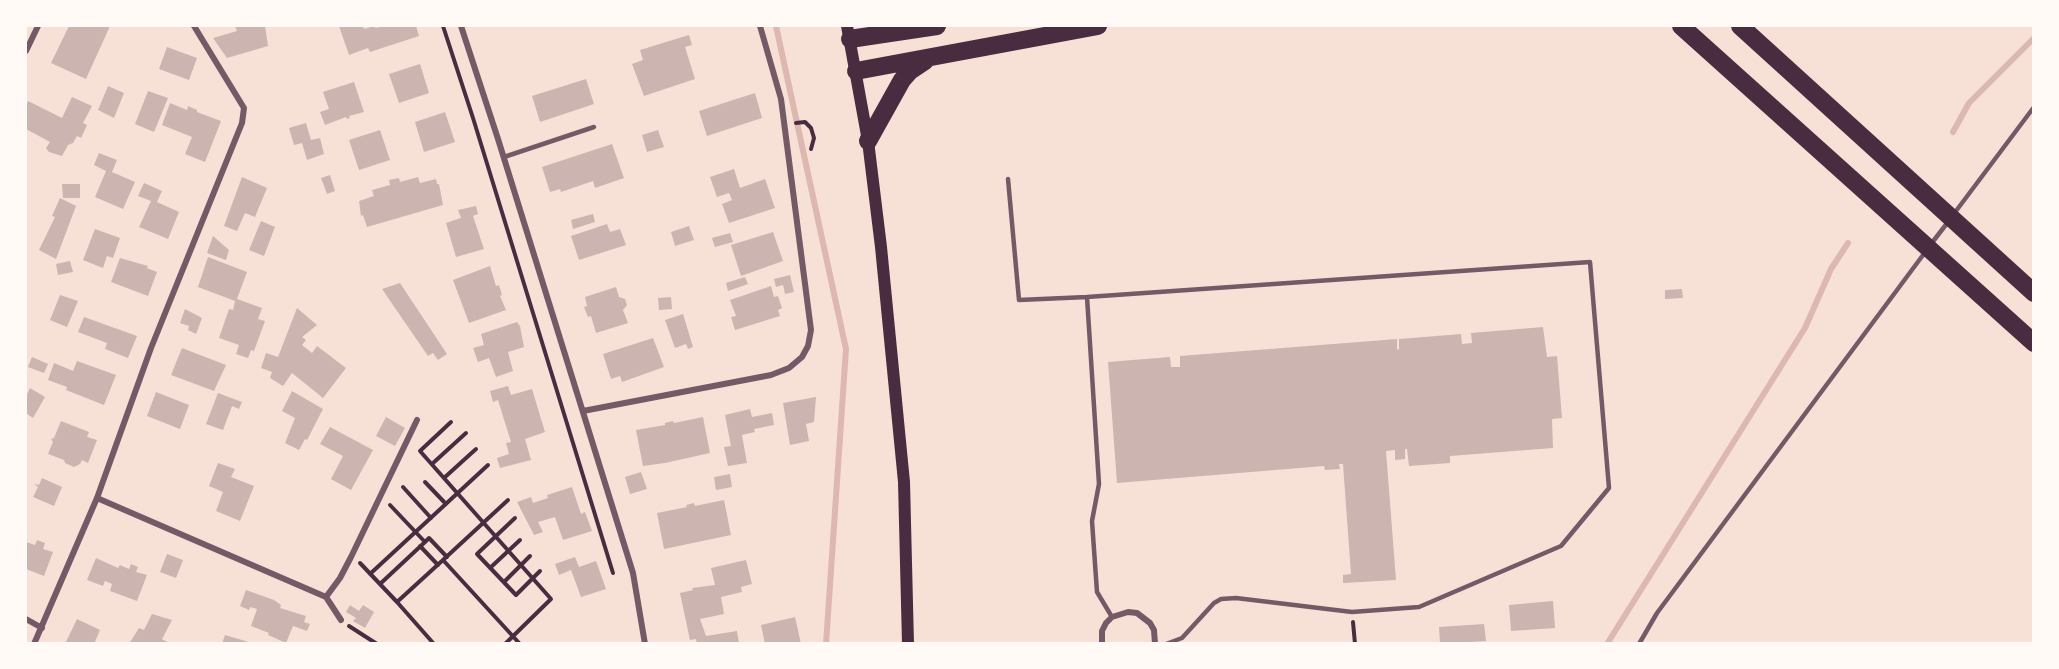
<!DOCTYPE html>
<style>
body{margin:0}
#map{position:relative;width:2059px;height:669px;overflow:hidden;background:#f7e1d7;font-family:Cabin,sans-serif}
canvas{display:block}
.frame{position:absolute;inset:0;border:27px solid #fffaf5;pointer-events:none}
</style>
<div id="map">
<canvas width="2059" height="669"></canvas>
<div class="frame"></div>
</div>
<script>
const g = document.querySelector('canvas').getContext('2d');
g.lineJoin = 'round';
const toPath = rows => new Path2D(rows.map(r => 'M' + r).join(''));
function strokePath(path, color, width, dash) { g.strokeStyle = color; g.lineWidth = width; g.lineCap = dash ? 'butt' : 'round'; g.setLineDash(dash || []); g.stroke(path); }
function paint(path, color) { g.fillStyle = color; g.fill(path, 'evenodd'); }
const stream = toPath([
 [776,26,846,349,826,644],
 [1953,132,1969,103,2034,38],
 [1607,644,1805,328,1831,269,1848,243]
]);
const building = toPath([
 [69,26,110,26,86,79,51,63],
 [235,26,265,26,268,46,227,58,213,38,237,31],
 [339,26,363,26,364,29,374,26,376,28,382,26,416,26,419,36,370,52,368,48,349,55],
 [689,35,692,45,685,47,695,79,644,96,632,64,643,60,640,50],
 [167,47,197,58,189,80,159,69],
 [420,64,429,93,399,103,389,74],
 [586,79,594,104,540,122,532,96],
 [354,82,364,112,349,116,350,118,347,119,346,117,325,125,320,112,329,109,323,92],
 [108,86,124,93,114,118,98,110],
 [148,91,168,98,154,132,135,124],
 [755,93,762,118,707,136,699,111],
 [72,97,92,106,83,123,87,125,81,138,77,136,73,143,68,145,62,156,49,152,46,148,50,142,26,129,26,106,28,101,62,118],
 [170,103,187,110,188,106,197,110,197,112,221,121,205,162,185,154,192,137,162,125],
 [445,112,455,142,424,152,415,122],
 [306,123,311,140,320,138,324,154,307,160,302,143,294,145,289,128],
 [380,130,390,160,359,170,349,140],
 [658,130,664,147,647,152,642,135],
 [612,144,624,178,595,188,593,181,561,192,560,189,550,192,542,167],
 [99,153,117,160,112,172,135,182,123,209,95,197,106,171,94,165],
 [734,169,740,188,765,179,775,208,729,223,722,204,732,200,729,193,717,197,710,177],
 [330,175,335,191,327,194,321,178],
 [242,177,267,188,255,217,245,213,237,231,224,226],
 [418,177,420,183,436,179,437,184,439,184,443,205,367,227,363,215,361,216,359,201,374,196,372,190,390,185,389,180,399,178,400,182],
 [144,183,162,191,157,202,179,212,168,239,139,227,151,201,138,196],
 [62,184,80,184,80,198,63,198],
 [60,198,76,206,56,259,39,250,55,217,52,216],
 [476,206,478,214,473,216,484,249,456,257,446,223,461,218,458,210],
 [593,214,595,222,573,229,571,220],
 [261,221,275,227,264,256,249,250],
 [607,224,610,232,620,229,626,245,579,260,571,236],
 [689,226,694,240,675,246,671,232],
 [95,229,120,238,113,258,107,256,103,268,83,260],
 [773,232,783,261,741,276,731,245],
 [730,233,733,242,715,247,712,238],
 [213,236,229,250,226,260,207,253],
 [208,257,247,272,237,299,262,308,258,319,265,321,254,351,251,350,248,358,236,354,239,345,219,338,229,309,233,310,235,301,198,287],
 [120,258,148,266,147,268,157,272,148,296,111,282],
 [70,261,73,272,58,275,56,264],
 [490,266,496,286,499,285,502,295,500,296,506,310,469,323,453,280],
 [790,275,794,292,785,294,783,285,776,287,774,279],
 [745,277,748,284,728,291,726,283],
 [400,283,447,354,438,360,433,353,428,356,382,289],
 [771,286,774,297,778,296,782,308,778,310,780,316,735,330,731,317,736,316,730,300],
 [616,287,619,297,625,299,627,305,623,310,628,323,596,333,591,316,588,317,584,307,587,306,585,297],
 [1682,289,1683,298,1665,299,1665,290],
 [60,295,78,301,67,327,50,320],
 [671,297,672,309,659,310,658,298],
 [297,308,317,325,302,337,306,340,302,345,312,353,317,346,346,368,323,398,292,373,283,386,270,378,272,372,261,368,266,353,278,357],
 [185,309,202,318,196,334,188,330,189,326,180,323],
 [683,314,693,347,688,349,686,344,675,348,665,320],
 [84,317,137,336,128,358,105,349,107,343,78,332],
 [517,322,520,326,524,347,508,352,513,371,496,377,489,358,478,362,473,348,484,345,481,334],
 [1543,327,1547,357,1557,356,1562,418,1552,419,1553,448,1450,456,1450,463,1409,466,1407,449,1405,449,1405,459,1395,460,1395,450,1386,451,1396,580,1343,583,1343,575,1351,574,1343,464,1339,464,1340,469,1325,470,1324,466,1117,483,1108,362,1170,357,1171,367,1180,367,1180,356,1397,339,1397,350,1399,349,1399,339,1461,334,1462,344,1472,343,1471,333],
 [653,338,664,367,622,382,620,376,611,379,603,354],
 [182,348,226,365,214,391,171,375],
 [32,357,48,364,44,373,28,367],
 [77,361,116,375,104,405,66,390,67,387,48,380,54,363,73,371],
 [508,386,511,395,532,389,545,432,525,439,531,460,500,468,497,458,509,454,506,443,511,442,498,400,493,402,490,391],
 [30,388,45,397,33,418,26,413,26,396],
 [292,391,323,409,307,440,305,439,299,450,285,443,295,418,282,411],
 [156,392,189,405,180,429,147,416],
 [218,393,242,402,239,409,232,406,223,430,206,424],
 [816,397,814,422,806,424,809,441,790,445,783,403],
 [750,409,752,417,772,413,774,425,754,429,755,432,742,435,747,463,728,466,724,447,731,446,725,415],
 [386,417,405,428,395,446,376,436],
 [703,417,710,453,665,463,643,466,636,430,665,425,665,423,673,421,674,423],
 [61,421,89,432,87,437,97,440,88,463,82,460,80,464,74,467,65,463,64,460,48,454,53,442,51,439,54,438],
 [330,427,373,450,351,490,331,479,343,456,320,444],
 [218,463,235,469,231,477,254,486,240,521,216,511,223,492,209,486],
 [641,472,647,489,630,494,625,477],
 [730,474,732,487,716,490,714,477],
 [42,478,62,487,54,506,33,497,38,487,34,484,39,485],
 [572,487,581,514,585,512,592,531,563,540,555,517,538,522,543,532,534,535,517,502,531,497,533,503,548,498,547,495],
 [724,500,731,535,664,549,657,513,687,507,686,505,694,503,695,506],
 [37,540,45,543,43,549,53,552,44,576,26,569,26,542,35,545],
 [167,554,183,560,176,578,160,572],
 [575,557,579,567,596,561,606,589,581,597,571,570,559,575,555,564],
 [96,558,118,568,120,565,129,569,131,564,138,567,136,572,147,575,137,601,110,591,112,584,105,581,103,586,87,580],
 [746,560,752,584,741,587,742,592,721,597,724,614,700,619,706,636,737,631,739,644,697,644,696,639,690,640,680,593,693,590,692,588,715,585,711,568],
 [246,590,274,600,281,605,280,608,306,616,304,622,310,624,307,631,293,626,286,643,268,635,269,633,251,626,257,609,250,607,249,610,240,606],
 [1553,601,1555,628,1511,631,1509,605],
 [350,605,359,611,363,605,374,612,365,628,353,621,356,618,346,612],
 [152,614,172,620,162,639,167,642,166,644,129,644,139,628,144,630],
 [795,617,801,644,765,644,761,625],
 [77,619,100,630,94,644,65,644],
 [1484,624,1486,641,1440,644,1439,627],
 [225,635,252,643,252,644,222,644]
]);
const path = toPath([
 [443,26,473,118,613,573],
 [796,123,805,122,811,128,814,138,811,149],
 [451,422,420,451,551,599,505,644],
 [432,464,466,433],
 [444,478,476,449],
 [425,482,446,504],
 [403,487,431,518],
 [515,518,477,554,516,595,540,571],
 [425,542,429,538,447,557],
 [420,546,438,565],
 [443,560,508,500],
 [360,563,397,602,443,560,520,644],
 [490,568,520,540],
 [370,574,488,465],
 [504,582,530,556],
 [380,584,425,542,390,505],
 [397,602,434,644],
 [1353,622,1355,644],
 [349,626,377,644]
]);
const service = toPath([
 [504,157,594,127],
 [1008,179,1019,300,1087,297],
 [1953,215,2034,107],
 [1931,244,1948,222],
 [1112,617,1097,592,1096,578,1092,521,1099,484,1087,297,1590,262,1609,488,1561,546,1419,607,1352,612,1236,598,1221,599,1214,603,1182,638,1166,644],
 [1639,644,1657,613,1926,251]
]);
const minor = toPath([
 [461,26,498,139,633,573,645,644],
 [26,51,38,26],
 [583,411,771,375,789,368,802,357,808,346,811,330,781,99,760,26],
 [97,498,326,597,340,578,351,557,417,420],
 [326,597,341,620],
 [26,619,42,628],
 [34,644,97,498,151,348,242,123,244,108,194,26],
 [1102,644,1102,631,1106,623,1112,617,1128,612,1137,613,1150,623,1154,630,1155,644]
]);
const secondary = toPath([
 [847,26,868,141,881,247,904,482,908,644]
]);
const motorway = toPath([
 [1681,26,2034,343],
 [1740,26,2034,293],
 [850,39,937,26],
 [856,71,1098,26],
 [868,141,902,80,910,71,925,61]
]);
strokePath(stream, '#dcb8b0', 6);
paint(building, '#ccb4b1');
strokePath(path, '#4a2c40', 4);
strokePath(service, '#755966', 4.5);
strokePath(minor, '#755966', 6);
strokePath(secondary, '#4a2c40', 12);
strokePath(motorway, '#4a2c40', 18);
</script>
